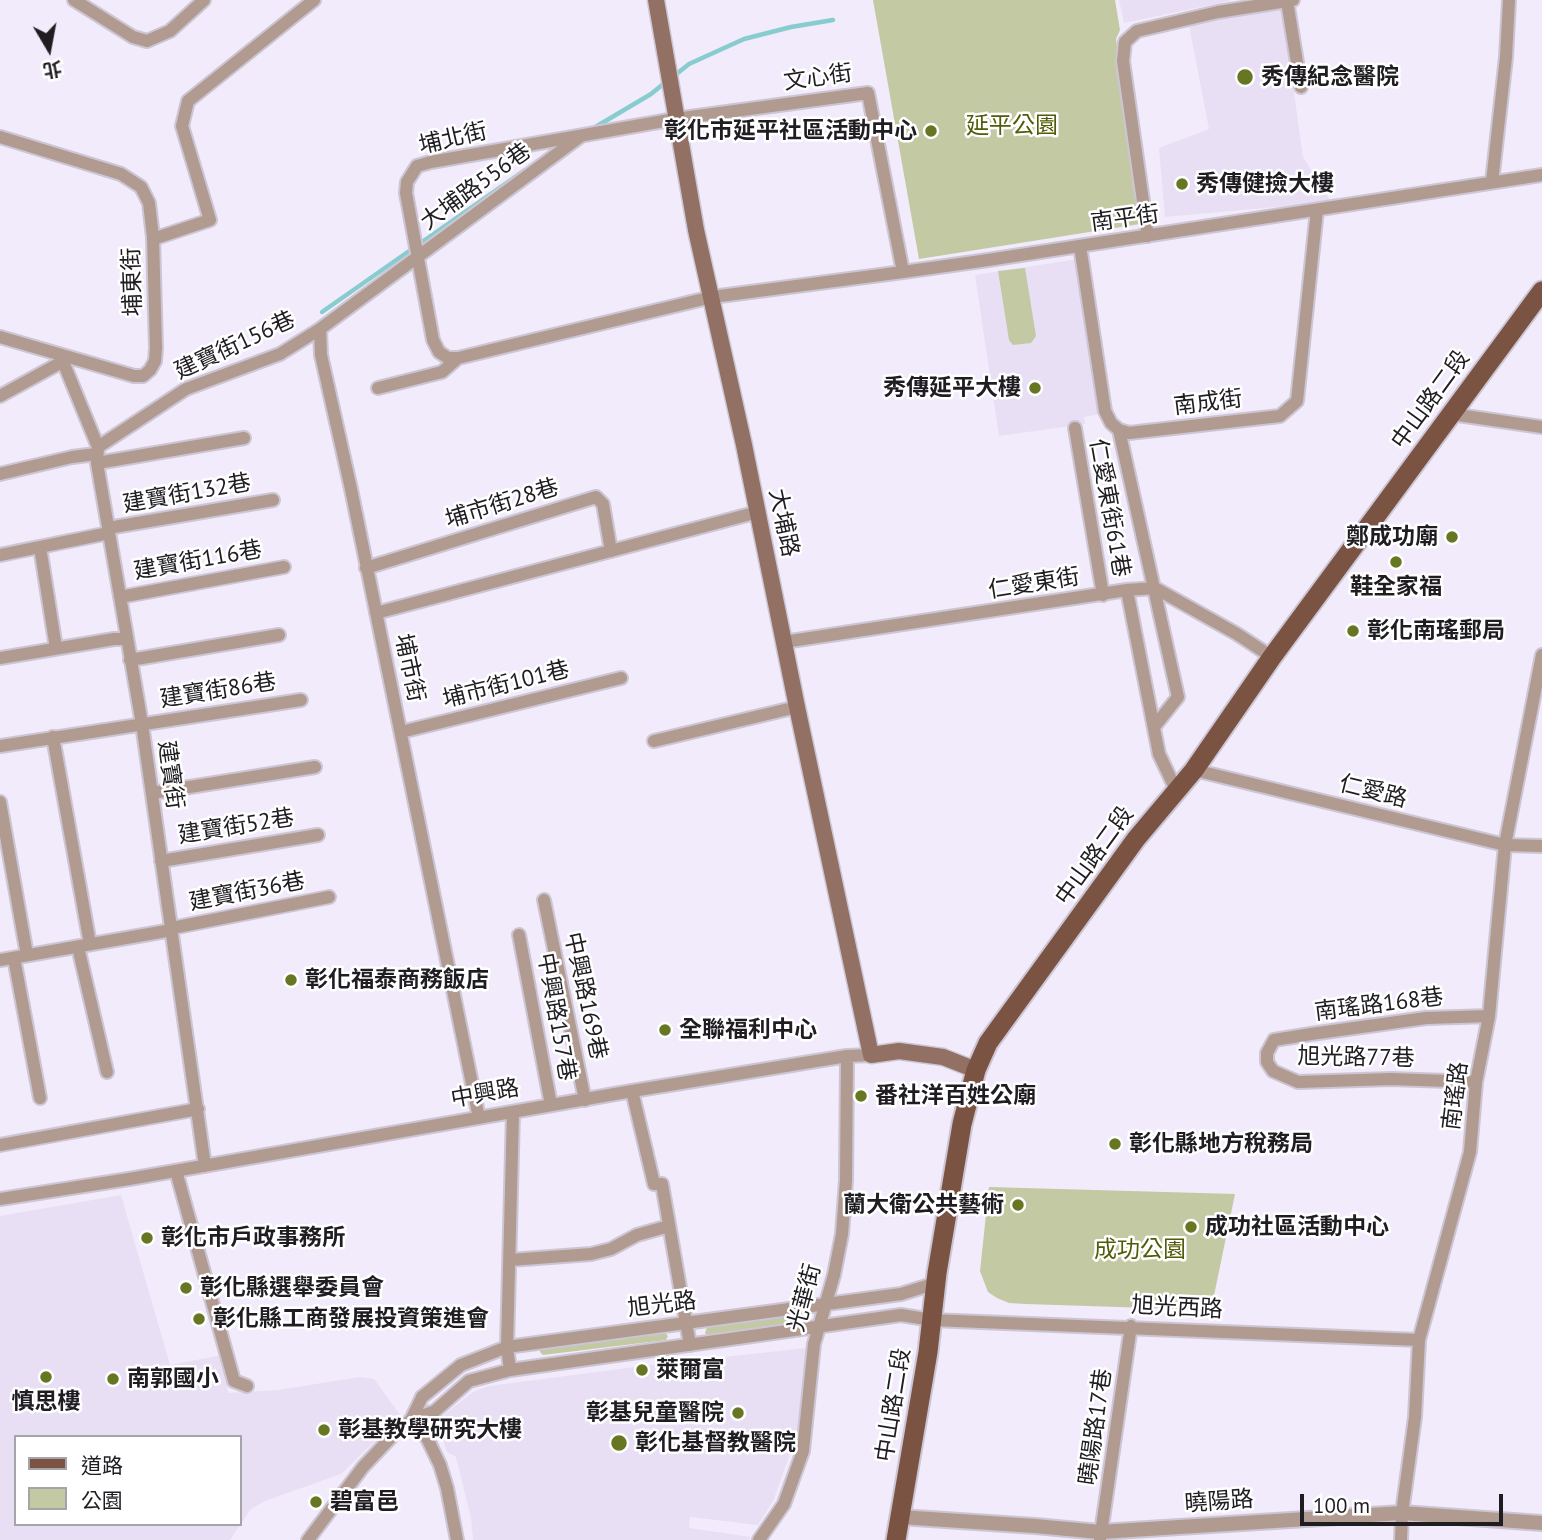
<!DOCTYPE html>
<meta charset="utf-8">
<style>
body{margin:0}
#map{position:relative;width:1542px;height:1540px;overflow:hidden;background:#f2ebfb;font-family:"PT Sans","Noto Sans TC",sans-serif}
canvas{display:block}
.legend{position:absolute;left:14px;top:1435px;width:228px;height:91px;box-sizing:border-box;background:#fff;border:2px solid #a5a5a7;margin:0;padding:9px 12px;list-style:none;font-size:21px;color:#1f1d22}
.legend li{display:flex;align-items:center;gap:14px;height:35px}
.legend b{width:35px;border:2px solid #a5a5a7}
.north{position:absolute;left:14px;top:14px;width:70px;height:70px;-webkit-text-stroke:5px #fff;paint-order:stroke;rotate:170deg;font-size:19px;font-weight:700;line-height:28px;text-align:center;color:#1f1d22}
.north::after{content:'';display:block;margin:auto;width:24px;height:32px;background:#1f1d22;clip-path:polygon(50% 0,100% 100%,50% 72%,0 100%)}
.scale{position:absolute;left:1300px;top:1494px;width:203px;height:32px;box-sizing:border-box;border:4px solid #1f1d22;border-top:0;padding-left:9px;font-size:21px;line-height:24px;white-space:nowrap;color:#1f1d22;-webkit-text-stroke:5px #fff;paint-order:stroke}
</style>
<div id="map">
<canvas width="1542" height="1540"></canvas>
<ul class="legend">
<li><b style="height:9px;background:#7b5343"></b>道路</li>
<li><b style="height:19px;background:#c2c9a3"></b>公園</li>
</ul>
<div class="north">北</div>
<div class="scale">100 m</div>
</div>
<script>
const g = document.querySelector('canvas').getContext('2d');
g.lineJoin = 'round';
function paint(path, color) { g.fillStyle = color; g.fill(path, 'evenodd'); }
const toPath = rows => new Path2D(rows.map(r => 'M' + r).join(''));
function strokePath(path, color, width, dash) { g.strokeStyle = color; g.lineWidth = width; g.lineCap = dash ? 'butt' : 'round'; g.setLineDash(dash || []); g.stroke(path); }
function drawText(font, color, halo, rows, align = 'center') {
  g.font = font + ' "PT Sans","Noto Sans TC",sans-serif'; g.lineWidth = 5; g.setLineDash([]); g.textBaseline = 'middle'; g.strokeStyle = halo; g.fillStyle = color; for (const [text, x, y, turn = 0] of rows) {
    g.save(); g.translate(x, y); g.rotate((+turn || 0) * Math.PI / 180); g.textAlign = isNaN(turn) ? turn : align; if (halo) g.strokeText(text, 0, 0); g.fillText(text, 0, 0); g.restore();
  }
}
const built = toPath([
 [1119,0,1230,0,1230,1,1124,23],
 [1282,7,1303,157,1331,202,1165,217,1159,148,1209,129,1189,25],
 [1078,259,1100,414,1084,417,1085,424,999,436,975,275],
 [121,1195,170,1365,222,1355,228,1393,278,1390,360,1377,374,1379,401,1416,341,1474,265,1501,251,1509,230,1540,0,1540,0,1216],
 [16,1437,240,1437,240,1524,16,1524],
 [806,1348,797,1434,774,1499,758,1525,690,1517,689,1528,751,1537,749,1540,473,1540,471,1518,456,1457,447,1452,438,1425,446,1413,473,1392,489,1386,643,1366]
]);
const green = toPath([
 [873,0,1115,0,1120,30,1116,39,1140,224,919,259],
 [1025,268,1036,336,1031,343,1013,345,1009,340,998,271],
 [989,1187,1235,1194,1211,1310,1026,1304,1009,1303,997,1298,988,1292,980,1271],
 [807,1314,811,1318,809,1323,708,1336,705,1333,707,1327],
 [664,1332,668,1336,666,1340,543,1355,540,1352,540,1347]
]);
const stream = toPath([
 [674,76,689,64,744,39,791,27,833,20],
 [592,129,651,94,667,81],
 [322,312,525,170]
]);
const minor = toPath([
 [74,0,133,37,147,41,170,31,204,0],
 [1287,1,1301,87],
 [0,137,121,174,141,187,149,203,153,237,156,348,155,361,150,370,143,376,134,376,0,337],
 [1492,182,1506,57,1509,0],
 [1148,236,1123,61,1125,42,1137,31,1218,12,1293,0],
 [153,239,210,220,182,126,188,101,314,0],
 [1080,246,1105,411,1111,423,1119,430,1129,433,1280,416,1297,401,1317,210],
 [903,272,868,93,675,119,431,162,417,166,407,182,406,193,433,340,439,352,448,358,458,358,712,297,903,272,988,260,1542,175],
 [320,329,321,355,351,489,479,1118],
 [378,388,442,372,458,358],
 [0,396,60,363,64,364,98,447,97,463,142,724,205,1166],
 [1451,414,1542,427],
 [1075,428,1103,595],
 [1119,430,1178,697,1154,727],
 [98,447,186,389,280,354,320,329,581,136],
 [97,463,244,438],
 [0,474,72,457,96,454],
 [108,528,273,500],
 [40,547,56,648],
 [0,555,109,533],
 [366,568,596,497,603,504,611,551],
 [1127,590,1159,754,1176,790],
 [120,597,284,567],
 [376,613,758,512],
 [784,642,1127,590,1155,588,1237,634,1272,657],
 [0,658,114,639,127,639],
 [130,660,279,635],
 [401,732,621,678],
 [53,737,90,944],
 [654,741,797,707],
 [0,746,301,700],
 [1194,770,1505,845,1542,846],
 [152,793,315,767],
 [0,802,27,955],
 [161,861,318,835],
 [544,900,585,1100],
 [172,928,329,897],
 [519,935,551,1105],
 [78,947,107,1072],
 [14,958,40,1098],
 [0,960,172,930],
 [1476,1082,1391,1079,1298,1082,1273,1071,1267,1062,1267,1053,1274,1040,1311,1034,1426,1018,1489,1016],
 [632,1091,654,1184,662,1184,690,1345],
 [0,1145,198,1109],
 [176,1171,234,1381,247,1386],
 [0,1199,129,1179,632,1091,847,1056,871,1055],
 [510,1260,591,1254,611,1249,637,1235,669,1226],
 [510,1370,507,1347,513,1112],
 [411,1420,422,1397,461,1365,507,1347,901,1294,930,1285,935,1276],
 [411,1420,427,1438,440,1465,447,1488,457,1540],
 [308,1540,363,1467,398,1430,411,1420,435,1411,469,1381,510,1370,901,1315,932,1320,1419,1340],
 [759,1540,784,1504,803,1451,814,1344,834,1275,842,1234,846,1180,847,1056],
 [1100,1540,1131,1326],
 [1401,1540,1402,1513,1415,1417,1419,1340,1470,1152,1476,1082,1489,1016,1505,845,1542,655]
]);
const tertiary = toPath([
 [900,1517,1035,1526,1100,1532,1402,1513,1542,1523]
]);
const secondary = toPath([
 [656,0,696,230,744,445,797,707,871,1055,899,1051,943,1057,976,1070]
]);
const primary = toPath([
 [896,1540,928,1352,937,1273,962,1124,976,1070,988,1043,1136,839,1194,770,1272,657,1542,291]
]);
const markers = [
 [1245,77,9,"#677623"],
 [931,131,7,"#677623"],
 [1182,184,7,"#677623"],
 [1035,388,7,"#677623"],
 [1452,537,7,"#677623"],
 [1396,562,7,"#677623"],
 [1353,631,7,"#677623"],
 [291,980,7,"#677623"],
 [665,1030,7,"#677623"],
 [861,1096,7,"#677623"],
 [1115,1144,7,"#677623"],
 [1018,1205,7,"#677623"],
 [1191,1227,7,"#677623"],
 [147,1238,7,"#677623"],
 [186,1288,7,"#677623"],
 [199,1319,7,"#677623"],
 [642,1370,7,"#677623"],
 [46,1377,7,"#677623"],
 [113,1379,7,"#677623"],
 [738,1413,7,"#677623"],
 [324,1430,7,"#677623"],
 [619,1443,9,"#677623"],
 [316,1502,7,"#677623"]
];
const poiNames = [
 ["秀傳紀念醫院",1261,77],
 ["彰化市延平社區活動中心",917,131,"right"],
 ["秀傳健撿大樓",1196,184],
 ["秀傳延平大樓",1021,388,"right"],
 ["鄭成功廟",1438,537,"right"],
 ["鞋全家福",1396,587,"center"],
 ["彰化南瑤郵局",1367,631],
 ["彰化福泰商務飯店",305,980],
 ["全聯福利中心",679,1030],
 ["番社洋百姓公廟",875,1096],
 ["彰化縣地方稅務局",1129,1144],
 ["蘭大衛公共藝術",1004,1205,"right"],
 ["成功社區活動中心",1205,1227],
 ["彰化市戶政事務所",161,1238],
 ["彰化縣選舉委員會",200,1288],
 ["彰化縣工商發展投資策進會",213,1319],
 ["萊爾富",656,1370],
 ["南郭國小",127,1379],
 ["慎思樓",46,1402,"center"],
 ["彰基兒童醫院",724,1413,"right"],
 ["彰基教學研究大樓",338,1430],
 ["彰化基督教醫院",635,1443],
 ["碧富邑",330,1502]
];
const streetNames = [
 ["文心街",818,78,-8],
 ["埔北街",453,139,-13],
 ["大埔路556巷",476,187,-36],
 ["南平街",1125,219,-8],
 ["埔東街",133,282,-92],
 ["建寶街156巷",235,346,-25],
 ["中山路二段",1431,400,-54],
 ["南成街",1208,403,-7],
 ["建寶街132巷",187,494,-10],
 ["埔市街28巷",502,504,-17],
 ["仁愛東街61巷",1109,508,80],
 ["大埔路",783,523,78],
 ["建寶街116巷",198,561,-10],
 ["仁愛東街",1034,584,-9],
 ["埔市街",409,668,78],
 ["埔市街101巷",506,685,-14],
 ["建寶街86巷",218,691,-9],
 ["建寶街",170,775,82],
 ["仁愛路",1373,792,14],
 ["建寶街52巷",236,827,-9],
 ["中山路二段",1095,856,-54],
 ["建寶街36巷",247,892,-11],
 ["中興路169巷",585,996,78],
 ["南瑤路168巷",1379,1005,-7],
 ["中興路157巷",556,1017,80],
 ["旭光路77巷",1356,1058,1],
 ["中興路",485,1094,-10],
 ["南瑤路",1456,1096,-83],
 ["光華街",805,1298,-75],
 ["旭光路",662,1305,-7],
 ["旭光西路",1177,1308,3],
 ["中山路二段",894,1405,-81],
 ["曉陽路17巷",1096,1427,-82],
 ["曉陽路",1219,1502,-4]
];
const parkNames = [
 ["延平公園",1012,126],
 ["成功公園",1140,1250]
];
paint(built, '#e8dff5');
paint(green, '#c2c9a3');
strokePath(stream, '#87ccce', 4.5);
strokePath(minor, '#ccc6d4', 16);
strokePath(tertiary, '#ccc6d4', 18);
strokePath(secondary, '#ccc6d4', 19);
strokePath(primary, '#ccc6d4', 23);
strokePath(minor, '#b19a90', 12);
strokePath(tertiary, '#b19a90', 14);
strokePath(secondary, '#927063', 16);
strokePath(primary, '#7b5343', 19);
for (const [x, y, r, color] of markers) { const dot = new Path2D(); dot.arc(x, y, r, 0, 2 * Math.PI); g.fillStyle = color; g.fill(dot); strokePath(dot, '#fff', 2.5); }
drawText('bold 23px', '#1f1d22', '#fff', poiNames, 'left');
drawText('23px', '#1f1d22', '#fff', streetNames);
drawText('23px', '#525b06', '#fff', parkNames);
</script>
